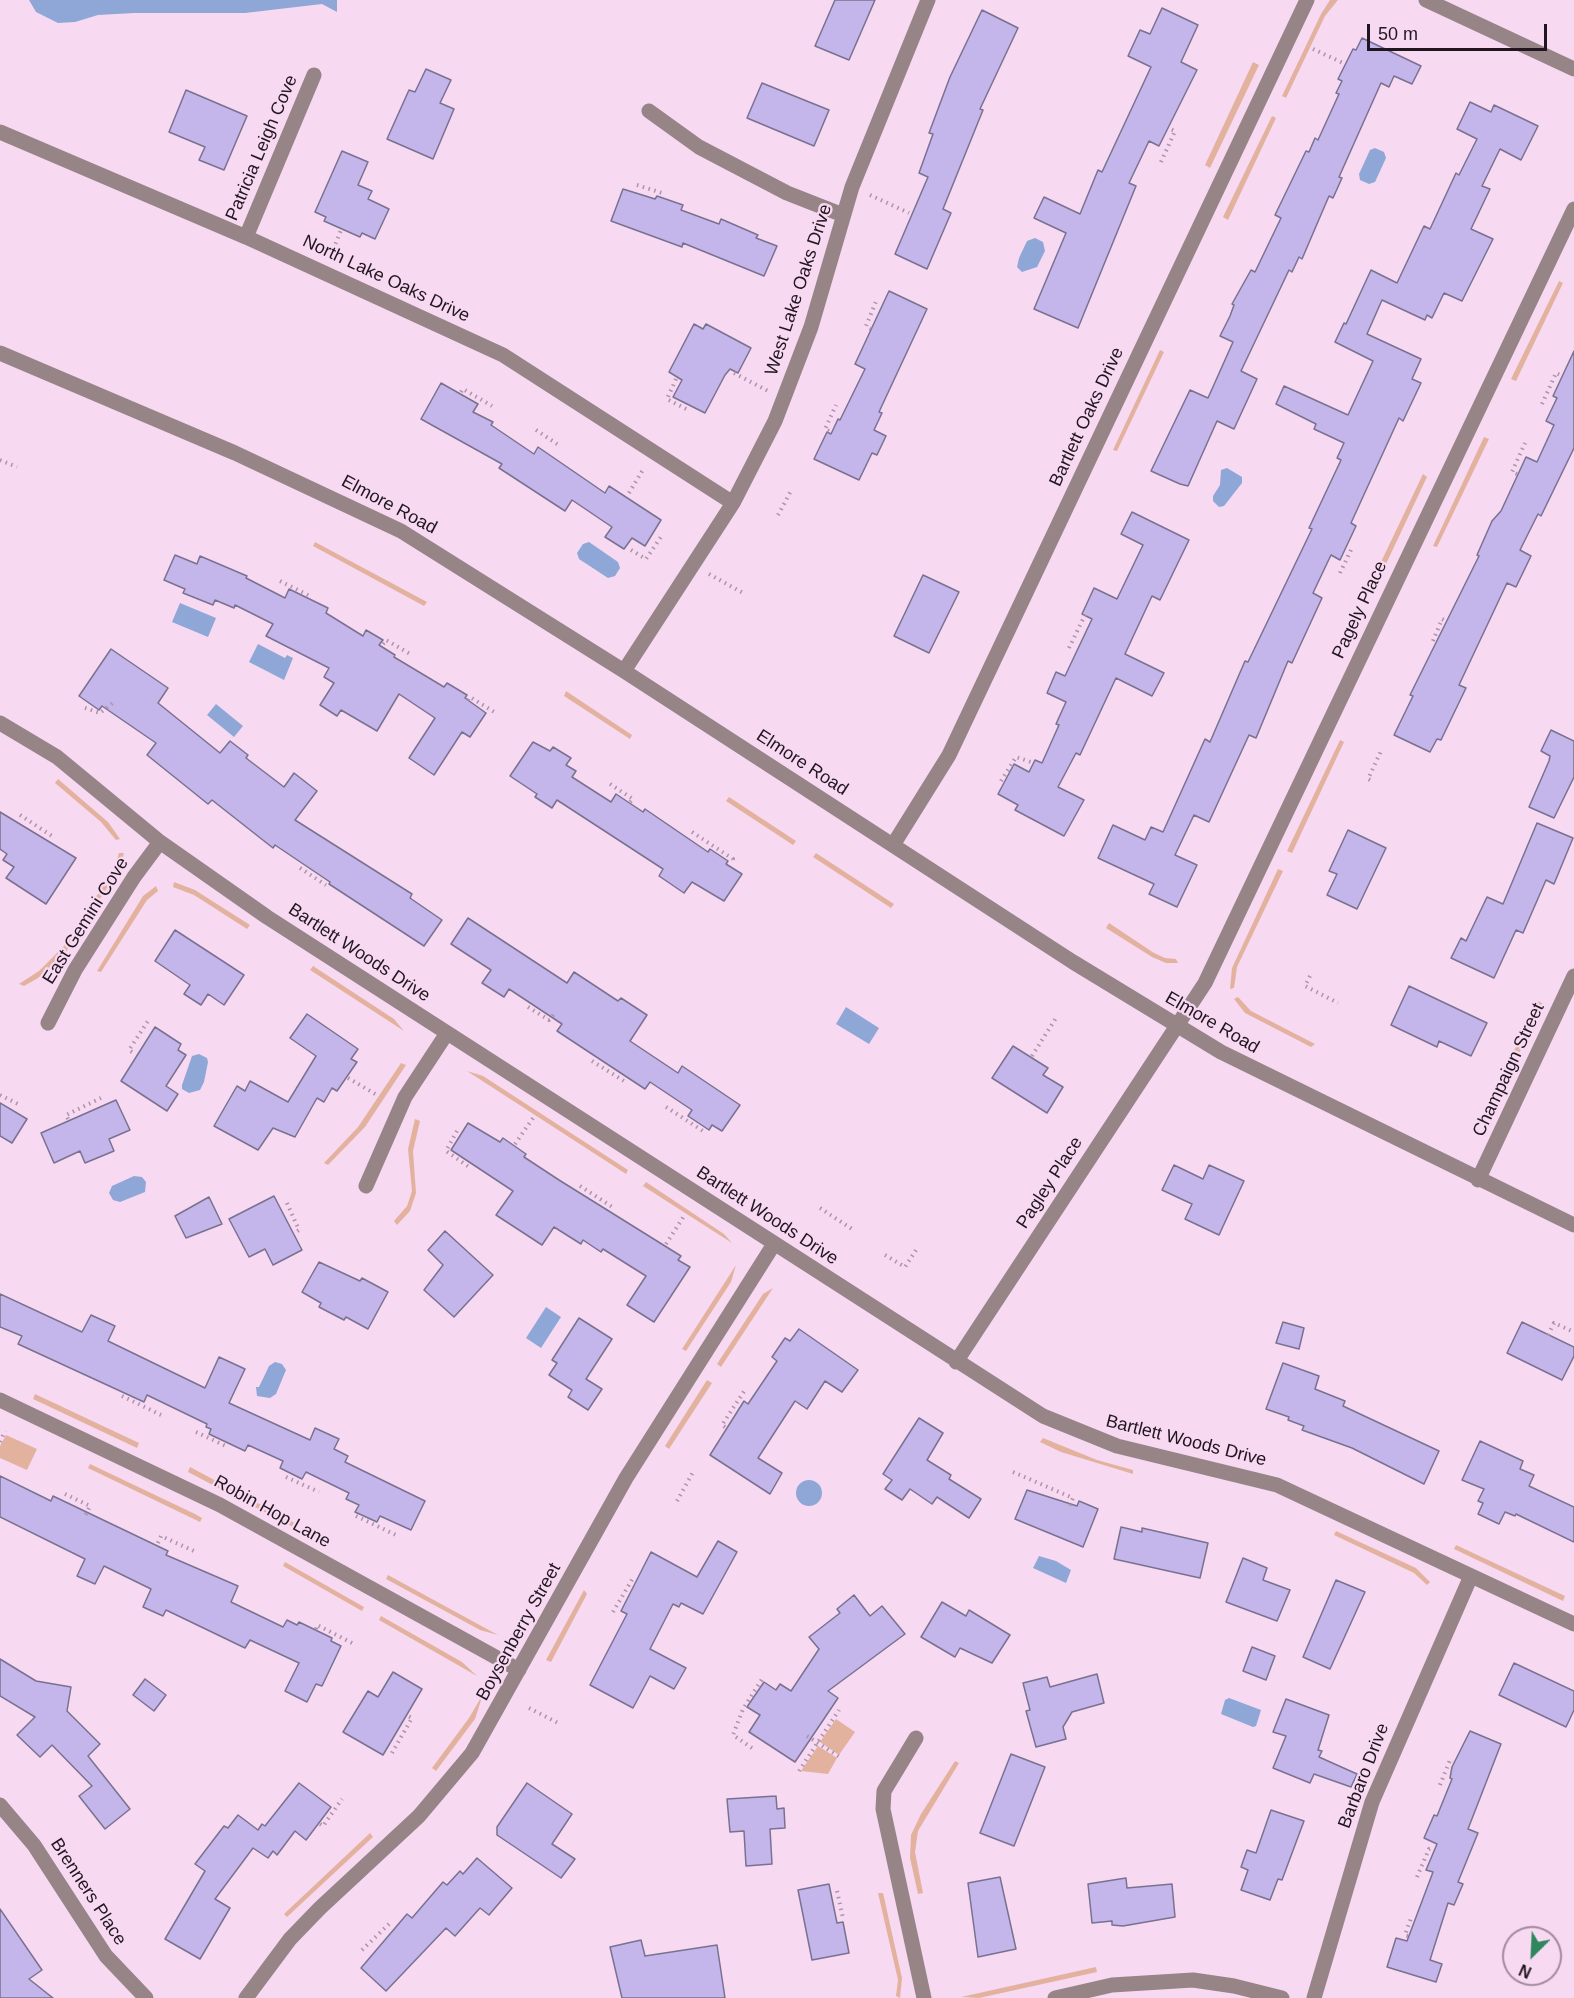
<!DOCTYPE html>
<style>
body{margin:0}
#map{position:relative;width:1574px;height:1998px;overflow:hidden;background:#f8d9f2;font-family:Helvetica,sans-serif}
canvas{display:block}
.north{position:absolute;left:1502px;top:1926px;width:60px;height:60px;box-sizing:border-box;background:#f8d9f2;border:2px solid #a28b9e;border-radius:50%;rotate:204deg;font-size:16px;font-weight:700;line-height:24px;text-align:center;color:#21161f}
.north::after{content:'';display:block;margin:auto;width:21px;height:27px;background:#2f875d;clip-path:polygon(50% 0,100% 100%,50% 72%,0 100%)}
.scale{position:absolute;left:1367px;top:24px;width:180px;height:27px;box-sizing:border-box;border:3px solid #21161f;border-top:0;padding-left:8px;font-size:18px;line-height:21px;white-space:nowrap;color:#21161f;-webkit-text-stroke:4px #f8d9f2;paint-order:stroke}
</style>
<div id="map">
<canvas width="1574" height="1998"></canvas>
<div class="north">N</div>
<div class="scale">50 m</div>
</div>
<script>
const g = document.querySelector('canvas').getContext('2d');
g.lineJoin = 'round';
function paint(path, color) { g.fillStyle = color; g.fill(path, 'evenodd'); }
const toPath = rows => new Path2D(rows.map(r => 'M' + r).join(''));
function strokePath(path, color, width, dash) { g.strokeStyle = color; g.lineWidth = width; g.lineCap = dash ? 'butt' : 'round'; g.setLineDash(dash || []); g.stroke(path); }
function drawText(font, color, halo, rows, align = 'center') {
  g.font = font + ' Helvetica,sans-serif'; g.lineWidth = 4.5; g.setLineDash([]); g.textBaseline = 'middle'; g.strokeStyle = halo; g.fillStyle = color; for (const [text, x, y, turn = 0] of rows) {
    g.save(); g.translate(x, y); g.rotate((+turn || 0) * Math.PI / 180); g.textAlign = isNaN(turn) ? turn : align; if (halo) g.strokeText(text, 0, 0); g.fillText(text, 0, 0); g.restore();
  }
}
const green = toPath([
 [1330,0,1338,0,1325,16,1286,98,1282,96,1321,14],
 [1253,62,1259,65,1210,168,1205,165],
 [1272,116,1276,118,1228,220,1223,217],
 [1559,281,1563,283,1516,381,1511,379],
 [1160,350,1164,352,1117,451,1113,450],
 [1484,437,1489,439,1437,547,1433,546],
 [1423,474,1427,477,1386,564,1381,562],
 [315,542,427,602,424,606,313,546],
 [566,691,632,735,630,739,564,696],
 [1340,740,1344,742,1292,853,1287,851],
 [58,779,108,822,120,839,116,840,101,822,55,783],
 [729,797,796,841,793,845,726,801],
 [119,853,124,853,119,869,64,955,38,978,24,986,19,984,39,971,63,947,113,871],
 [816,853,894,904,891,908,813,857],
 [1278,869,1283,871,1237,967,1234,988,1230,989,1232,968],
 [174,882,195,890,250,925,247,929,194,895,173,887],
 [156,886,158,891,147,900,101,972,97,971,143,896],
 [1109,923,1154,953,1165,958,1176,959,1178,963,1166,963,1152,957,1106,928],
 [313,966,394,1019,404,1031,310,970],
 [1238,997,1251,1011,1315,1044,1311,1047,1245,1013,1234,999],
 [1538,1001,1543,1004,1500,1093,1486,1109],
 [401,1063,406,1065,365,1127,328,1165,324,1163,358,1127],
 [467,1071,483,1076,628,1170,626,1174],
 [415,1119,420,1121,413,1151,416,1193,410,1211,397,1225,394,1221,407,1206,412,1191,408,1149],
 [646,1182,724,1234,732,1243,643,1186],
 [736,1265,731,1282,686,1351,682,1349],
 [773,1288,721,1367,717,1364,763,1294],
 [707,1380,712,1383,669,1449,665,1446],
 [35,1394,139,1443,137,1448,33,1399],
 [6,1435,37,1449,27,1470,0,1458,0,1446],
 [1043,1438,1097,1460,1133,1470,1133,1474,1061,1452,1040,1442],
 [90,1464,195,1514,202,1518,200,1522,88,1468],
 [190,1467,295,1523,293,1527,188,1472],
 [1336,1531,1416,1568,1430,1582,1427,1585,1414,1573,1334,1535],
 [1456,1545,1565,1596,1563,1601,1454,1549],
 [285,1562,364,1607,362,1611,283,1566],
 [388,1575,498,1635,480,1630,386,1579],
 [584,1590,587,1594,551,1662,546,1660],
 [381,1616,462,1662,477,1676,379,1620],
 [483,1694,475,1719,436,1771,432,1768,469,1718],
 [836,1719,855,1732,839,1755,820,1742],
 [818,1746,837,1758,828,1774,801,1771],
 [955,1761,959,1763,918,1831,915,1852,923,1893,918,1894,910,1858,911,1835,921,1814],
 [370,1833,373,1837,287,1917,284,1914],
 [878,1893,883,1893,902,1978,900,1998,896,1996,898,1980],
 [1096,1967,1097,1972,979,1998,961,1997]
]);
const water = toPath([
 [29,0,337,0,337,12,322,4,245,13,134,13,98,15,75,22,58,23,36,12],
 [1375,148,1384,152,1386,158,1375,182,1369,184,1360,180,1359,174,1370,150],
 [1035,238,1043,242,1045,251,1037,267,1022,272,1017,267,1019,258,1027,241],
 [1227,468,1242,477,1242,483,1224,506,1219,507,1213,501,1213,496,1220,485,1221,470],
 [589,542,618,562,620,568,615,576,608,578,579,559,577,553,583,544],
 [180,603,216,618,208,637,172,622],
 [258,644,285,658,287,655,293,658,284,680,249,662],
 [216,704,243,726,234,737,207,715],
 [846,1007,879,1028,869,1044,836,1024],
 [199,1054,207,1058,208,1062,204,1082,200,1090,189,1093,182,1089,182,1085,192,1056],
 [134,1176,142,1177,146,1182,145,1192,120,1202,113,1200,109,1193,112,1186],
 [546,1307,561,1317,541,1348,526,1338],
 [275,1362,282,1364,286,1370,276,1394,270,1398,257,1396,256,1387,259,1387,269,1366],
 '796 1493a13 13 0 1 1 26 0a13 13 0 1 1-26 0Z',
 [1039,1556,1056,1561,1071,1570,1066,1583,1033,1568],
 [1229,1698,1261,1710,1256,1726,1253,1727,1221,1714,1225,1700]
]);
const building = toPath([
 [835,0,875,0,849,60,815,46,835,0],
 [1162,8,1198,25,1181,62,1197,70,1159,146,1149,141,1129,183,1136,186,1078,328,1034,309,1066,233,1034,218,1044,197,1080,214,1098,170,1102,172,1151,67,1128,56,1140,30,1150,34,1162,8],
 [982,10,1018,28,980,109,983,110,943,209,951,213,927,269,895,254,928,177,919,173,933,134,929,133,950,77,982,10],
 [1362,38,1421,66,1412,84,1394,76,1389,87,1381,83,1339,177,1342,178,1333,198,1329,196,1302,259,1299,257,1292,272,1289,270,1241,371,1257,379,1234,429,1217,421,1188,486,1180,484,1151,471,1190,390,1208,398,1233,342,1220,336,1230,316,1234,305,1232,304,1251,270,1255,272,1281,218,1275,215,1306,151,1309,152,1315,138,1318,140,1339,94,1336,93,1342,81,1338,79,1353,49,1356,50,1362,38],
 [426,69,451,80,440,103,454,109,433,159,387,139,409,90,415,92,426,69],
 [762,83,829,110,814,146,747,118,762,83],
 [186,90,247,116,224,170,199,160,205,147,169,132,186,90],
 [1470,102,1491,112,1494,105,1538,126,1521,160,1500,149,1482,186,1490,189,1471,229,1493,239,1462,301,1444,293,1432,318,1427,315,1425,320,1382,300,1367,334,1421,359,1412,379,1421,383,1403,421,1399,418,1351,523,1356,526,1340,560,1331,555,1313,593,1322,598,1292,663,1288,661,1256,738,1249,735,1209,822,1194,815,1175,855,1197,865,1177,907,1149,894,1154,884,1098,858,1113,825,1145,840,1151,827,1163,832,1205,739,1210,742,1245,661,1248,662,1312,529,1309,528,1341,460,1337,458,1344,443,1314,429,1316,424,1276,404,1284,386,1348,415,1373,361,1335,342,1344,323,1346,324,1371,270,1397,283,1424,226,1430,229,1456,173,1459,175,1477,139,1457,129,1470,102],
 [342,151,368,162,358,185,372,191,368,199,389,209,375,239,362,233,360,237,324,221,326,217,315,212,342,151],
 [623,189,655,199,657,196,683,205,681,210,719,224,721,219,758,235,756,238,777,246,764,276,683,243,682,247,611,221,623,189],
 [889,291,927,309,879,412,882,413,874,430,886,436,877,455,872,453,859,480,814,459,827,432,831,434,838,419,840,420,865,369,855,364,889,291],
 [694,324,703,329,706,324,751,348,738,373,730,369,725,375,705,413,673,397,682,380,669,372,694,324],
 [1574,351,1574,448,1541,516,1538,514,1520,550,1531,556,1516,587,1507,583,1459,685,1466,688,1441,740,1437,739,1430,752,1394,735,1413,696,1410,695,1479,556,1477,555,1492,521,1501,511,1526,457,1537,462,1554,425,1546,421,1557,398,1553,396,1574,351],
 [441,383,478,404,473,412,493,422,491,425,534,454,538,447,605,493,609,486,661,520,645,546,632,538,624,549,605,537,612,527,572,500,565,511,499,468,502,464,421,419,441,383],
 [1132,512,1189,540,1160,600,1152,596,1125,654,1164,673,1152,696,1116,678,1080,755,1076,753,1058,787,1084,800,1064,836,1015,810,1018,805,998,794,1014,764,1029,772,1035,760,1042,763,1059,725,1056,724,1066,702,1047,693,1056,672,1065,676,1092,619,1082,614,1094,588,1117,599,1143,545,1121,534,1132,512],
 [175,555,197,564,200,556,247,576,246,578,285,598,289,589,328,608,326,613,363,636,366,630,383,640,379,645,395,655,394,657,444,687,447,683,467,695,465,698,486,713,470,737,462,732,434,775,409,758,435,718,399,694,377,731,341,710,337,716,320,705,334,683,324,677,329,668,266,636,273,624,235,605,234,608,215,600,213,605,183,593,185,589,164,580,175,555],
 [923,575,959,592,929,653,894,636,923,575],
 [111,649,168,688,158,703,220,753,230,741,248,755,246,758,284,787,294,773,317,791,295,820,412,894,410,898,442,920,424,946,329,884,330,882,275,845,273,848,212,800,208,804,147,755,156,743,102,706,99,710,79,696,111,649],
 [1551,730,1574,741,1574,777,1554,818,1529,807,1549,761,1550,756,1541,751,1551,730],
 [533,742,550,751,553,747,571,758,566,765,576,771,572,777,611,802,616,794,643,812,645,809,708,852,710,849,728,861,726,864,742,874,724,901,692,882,684,893,659,876,663,869,557,800,552,808,535,797,537,794,510,776,533,742],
 [0,812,76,858,46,904,6,878,14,867,3,860,7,854,0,849,0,812],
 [1537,823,1573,838,1554,884,1546,880,1523,933,1516,930,1494,978,1451,958,1461,938,1466,941,1487,897,1503,904,1537,823],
 [1348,830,1386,848,1357,909,1327,895,1337,874,1329,871,1348,830],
 [468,918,567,983,574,972,618,1001,621,998,647,1015,630,1041,678,1073,682,1066,740,1105,722,1131,712,1125,709,1130,688,1116,692,1110,650,1082,645,1089,557,1031,562,1024,509,989,504,997,482,983,491,970,451,944,468,918],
 [175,930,244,975,224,1005,208,994,201,1005,184,994,190,985,155,961,175,930],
 [1409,986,1487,1023,1471,1056,1439,1041,1437,1047,1391,1025,1409,986],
 [307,1014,358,1049,351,1059,357,1062,337,1091,332,1088,324,1102,317,1098,295,1137,273,1128,258,1150,214,1126,237,1086,245,1091,250,1081,288,1102,316,1056,290,1038,307,1014],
 [155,1027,181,1044,178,1050,186,1055,166,1086,178,1094,167,1111,121,1081,155,1027],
 [1013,1046,1048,1068,1043,1075,1063,1087,1047,1113,992,1078,1013,1046],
 [116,1100,130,1130,109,1139,114,1151,85,1163,80,1151,54,1163,41,1133,116,1100],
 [0,1103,27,1119,12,1143,0,1136,0,1103],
 [468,1123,500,1142,503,1138,526,1154,524,1157,559,1180,681,1256,678,1260,690,1267,654,1322,627,1305,646,1276,603,1249,601,1252,583,1240,581,1244,554,1227,542,1245,496,1215,513,1191,451,1150,468,1123],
 [1174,1165,1203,1179,1209,1165,1244,1181,1219,1235,1185,1219,1192,1204,1162,1190,1174,1165],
 [274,1196,302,1250,273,1265,265,1249,249,1257,229,1219,274,1196],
 [209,1197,222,1224,186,1238,175,1216,209,1197],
 [445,1231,493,1275,454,1317,424,1290,443,1265,428,1250,445,1231],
 [319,1262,360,1281,362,1278,388,1292,368,1329,346,1317,344,1320,319,1307,321,1303,302,1292,319,1262],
 [0,1294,82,1332,91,1315,115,1326,108,1341,205,1388,219,1357,245,1369,229,1403,310,1440,315,1428,339,1439,334,1449,348,1456,345,1462,425,1501,411,1530,380,1516,377,1522,355,1512,359,1505,346,1499,349,1493,306,1472,302,1479,280,1468,283,1461,248,1445,245,1451,209,1434,211,1429,206,1427,207,1424,147,1395,144,1402,18,1344,22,1336,0,1327,0,1294],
 [579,1318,612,1339,586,1379,602,1389,588,1410,568,1397,572,1390,549,1375,557,1363,552,1360,579,1318],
 [1283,1322,1304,1328,1299,1349,1276,1343,1283,1322],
 [1522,1322,1574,1347,1574,1356,1562,1380,1507,1353,1522,1322],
 [799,1329,858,1370,842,1392,825,1381,807,1409,795,1401,758,1458,782,1473,770,1494,710,1455,744,1401,748,1404,777,1361,772,1357,785,1338,790,1341,799,1329],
 [1283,1363,1319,1376,1315,1389,1345,1401,1343,1406,1439,1451,1424,1484,1352,1448,1302,1430,1304,1426,1288,1420,1289,1417,1266,1409,1283,1363],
 [919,1418,943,1433,927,1460,951,1475,949,1479,981,1499,969,1518,937,1497,932,1504,910,1489,902,1500,885,1489,892,1480,883,1474,919,1418],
 [1480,1441,1523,1461,1520,1469,1534,1475,1529,1486,1574,1507,1574,1542,1516,1514,1515,1516,1505,1512,1499,1524,1478,1514,1483,1503,1478,1501,1484,1489,1462,1480,1480,1441],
 [0,1476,51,1501,53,1496,168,1551,166,1555,238,1586,231,1602,283,1627,287,1620,297,1625,299,1622,332,1638,331,1641,341,1646,322,1686,316,1684,307,1702,285,1691,299,1663,250,1640,245,1648,166,1610,163,1616,143,1607,151,1589,104,1566,95,1584,77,1576,85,1559,0,1517,0,1476],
 [1027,1490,1077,1506,1079,1501,1098,1509,1083,1547,1015,1519,1027,1490],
 [1121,1527,1142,1532,1142,1528,1208,1543,1200,1578,1114,1559,1121,1527],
 [718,1541,737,1552,703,1614,681,1603,679,1607,673,1604,650,1649,686,1668,674,1689,650,1676,633,1708,590,1685,627,1614,621,1611,651,1552,697,1577,718,1541],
 [1243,1558,1267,1568,1263,1580,1290,1590,1277,1621,1226,1602,1243,1558],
 [1336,1580,1365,1592,1330,1669,1303,1657,1336,1580],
 [854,1595,870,1616,882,1606,905,1634,828,1691,838,1698,795,1762,749,1732,760,1715,747,1707,764,1682,776,1690,780,1684,791,1691,819,1649,809,1637,840,1613,837,1609,854,1595],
 [942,1602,966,1616,969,1610,1010,1635,992,1663,960,1648,955,1657,921,1637,942,1602],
 [1252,1647,1275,1656,1266,1680,1243,1671,1252,1647],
 [0,1659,36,1681,71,1687,67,1711,100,1744,88,1756,130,1809,105,1829,79,1796,92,1786,52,1745,40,1757,17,1735,35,1717,0,1696,0,1659],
 [1514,1663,1574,1691,1574,1710,1566,1727,1499,1695,1514,1663],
 [393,1672,422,1689,383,1755,343,1732,368,1691,378,1697,393,1672],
 [1097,1674,1104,1703,1072,1712,1063,1727,1066,1739,1036,1747,1026,1711,1030,1710,1023,1683,1047,1677,1050,1687,1097,1674],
 [145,1679,166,1695,154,1711,133,1695,145,1679],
 [1286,1699,1329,1715,1318,1750,1322,1751,1319,1757,1357,1774,1351,1787,1314,1774,1310,1783,1273,1768,1286,1736,1273,1732,1286,1699],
 [1470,1731,1501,1744,1468,1829,1478,1833,1458,1882,1463,1884,1454,1905,1448,1903,1430,1960,1442,1964,1436,1982,1387,1967,1396,1938,1407,1941,1433,1872,1426,1870,1437,1844,1424,1838,1434,1815,1437,1816,1452,1779,1450,1778,1452,1767,1470,1731],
 [1011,1754,1045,1767,1014,1846,980,1833,1011,1754],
 [299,1783,331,1807,306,1840,295,1831,277,1855,273,1851,268,1858,253,1848,215,1899,230,1908,200,1959,165,1939,205,1871,195,1864,224,1826,228,1828,238,1815,258,1830,262,1824,265,1826,299,1783],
 [527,1783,572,1814,552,1844,575,1859,561,1878,497,1835,497,1827,527,1783],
 [776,1796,777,1809,784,1808,785,1828,770,1829,772,1864,746,1866,744,1831,730,1832,727,1799,776,1796],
 [1271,1810,1304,1821,1282,1880,1278,1879,1270,1900,1241,1890,1248,1870,1241,1867,1247,1850,1256,1853,1271,1810],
 [477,1858,512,1888,489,1915,480,1908,455,1936,446,1928,386,1991,361,1968,407,1914,412,1918,443,1882,447,1885,460,1871,463,1874,477,1858],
 [1000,1877,1016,1949,978,1957,968,1883,1000,1877],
 [1126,1878,1127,1888,1172,1884,1175,1917,1123,1926,1112,1925,1112,1921,1092,1923,1088,1884,1126,1878],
 [829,1884,837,1923,843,1922,849,1953,812,1960,798,1890,829,1884],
 [0,1909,42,1970,29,1979,53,1998,0,1998,0,1909],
 [641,1940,645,1956,717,1945,725,1998,622,1998,610,1947,641,1940]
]);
const path = toPath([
 [1313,49,1343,63],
 [1161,162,1175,131,1170,129],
 [637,185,662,193,661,196],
 [870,195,909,213],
 [331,255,341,230],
 [871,329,866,326,877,299],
 [734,373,768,391],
 [676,379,667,399,690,411],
 [461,392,463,389,492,406],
 [1542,404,1556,373,1560,375],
 [536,430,560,446],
 [829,431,825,429,836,405],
 [0,460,17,467],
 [1517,474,1512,472,1525,443],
 [629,493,644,468],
 [778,515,792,489],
 [631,550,646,559,663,534],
 [1340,573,1351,550],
 [709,574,743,593],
 [280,581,310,596],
 [1433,641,1442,619,1446,621],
 [383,644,386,640,410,654],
 [1069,648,1085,615],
 [468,700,470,697,496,713],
 [85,708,100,713,115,701],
 [1370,780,1368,779,1382,749],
 [1001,781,1016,757,1031,762],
 [610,784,633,799,630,802],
 [20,815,52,836],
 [692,832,733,859,731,862],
 [300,868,326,885],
 [1310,976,1305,986,1338,1003],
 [528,1007,549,1020,554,1014],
 [132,1052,129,1050,150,1018],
 [1032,1056,1056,1018],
 [592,1061,624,1081,626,1078],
 [348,1078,377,1095],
 [0,1095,18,1104],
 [666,1107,703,1131],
 [68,1119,66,1115,101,1098],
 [457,1131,446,1151,469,1167],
 [515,1144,533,1118],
 [580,1186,614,1208],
 [287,1203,299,1230,296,1232],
 [820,1208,855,1231],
 [666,1244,684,1216],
 [885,1255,905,1267,916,1250],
 [1548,1335,1554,1323,1574,1332],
 [122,1396,161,1415],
 [725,1427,722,1425,745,1390],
 [196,1432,228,1447],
 [0,1442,5,1431],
 [1013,1472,1073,1498,1070,1506],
 [286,1477,319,1492],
 [65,1494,90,1506,84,1518],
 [677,1501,693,1472],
 [356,1516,396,1535],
 [158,1543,161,1536,196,1552],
 [613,1612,633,1578],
 [316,1629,317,1625,356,1645],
 [529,1708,560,1724],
 [807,1736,841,1758],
 [752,1748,733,1735,743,1709,764,1676],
 [392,1753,412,1718,408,1716],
 [799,1771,839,1710],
 [1440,1785,1450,1760,1453,1761],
 [320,1824,323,1826,342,1799],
 [1417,1877,1429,1849,1433,1848],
 [837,1891,843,1918],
 [1408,1936,1405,1935,1411,1918],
 [362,1950,390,1923]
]);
const minor = toPath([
 [1426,0,1574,69],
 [649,111,699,147,787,193,843,215],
 [0,132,246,237,503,355,733,503],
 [246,237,314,75],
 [0,353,235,453,401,531,624,671,1073,962,1221,1052,1574,1225],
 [624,671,733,503,775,421,811,327,852,187,928,0],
 [0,723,57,757,160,842,267,917,1043,1416,1117,1446,1277,1485,1574,1624],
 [893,845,949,755,1307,0],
 [48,1023,75,970,134,877,160,842],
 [1478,1180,1574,976],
 [366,1186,405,1097,447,1033],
 [956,1362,1205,983,1574,209],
 [0,1400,220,1505,519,1670],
 [916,1738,884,1791,883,1809,924,1998],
 [0,1805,34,1845,106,1956,146,1998],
 [246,1998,290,1939,320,1908,419,1816,472,1753,626,1478,774,1244],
 [1055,1998,1112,1985,1193,1980,1234,1986,1282,1998],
 [1314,1998,1372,1802,1471,1576]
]);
const streetNames = [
 ["Patricia Leigh Cove",262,148,-67],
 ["North Lake Oaks Drive",386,279,25],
 ["West Lake Oaks Drive",799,290,-72],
 ["Bartlett Oaks Drive",1087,417,-65],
 ["Elmore Road",389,505,28],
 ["Pagely Place",1360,610,-65],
 ["Elmore Road",802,763,33],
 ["East Gemini Cove",86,921,-58],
 ["Bartlett Woods Drive",359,953,33],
 ["Elmore Road",1212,1023,30],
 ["Champaign Street",1509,1070,-65],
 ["Pagley Place",1050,1183,-57],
 ["Bartlett Woods Drive",767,1216,33],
 ["Bartlett Woods Drive",1186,1441,14],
 ["Robin Hop Lane",272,1512,29],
 ["Boysenberry Street",519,1632,-61],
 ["Barbaro Drive",1364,1776,-69],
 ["Brenners Place",88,1892,57]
];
paint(green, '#e2b29f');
paint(water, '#8ea7d6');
paint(building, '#c4b6ea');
strokePath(building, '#797190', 1.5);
strokePath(path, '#ac94a8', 4, [1.5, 4.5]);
strokePath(minor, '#968487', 15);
drawText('18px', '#21161f', '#f8d9f2', streetNames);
</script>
